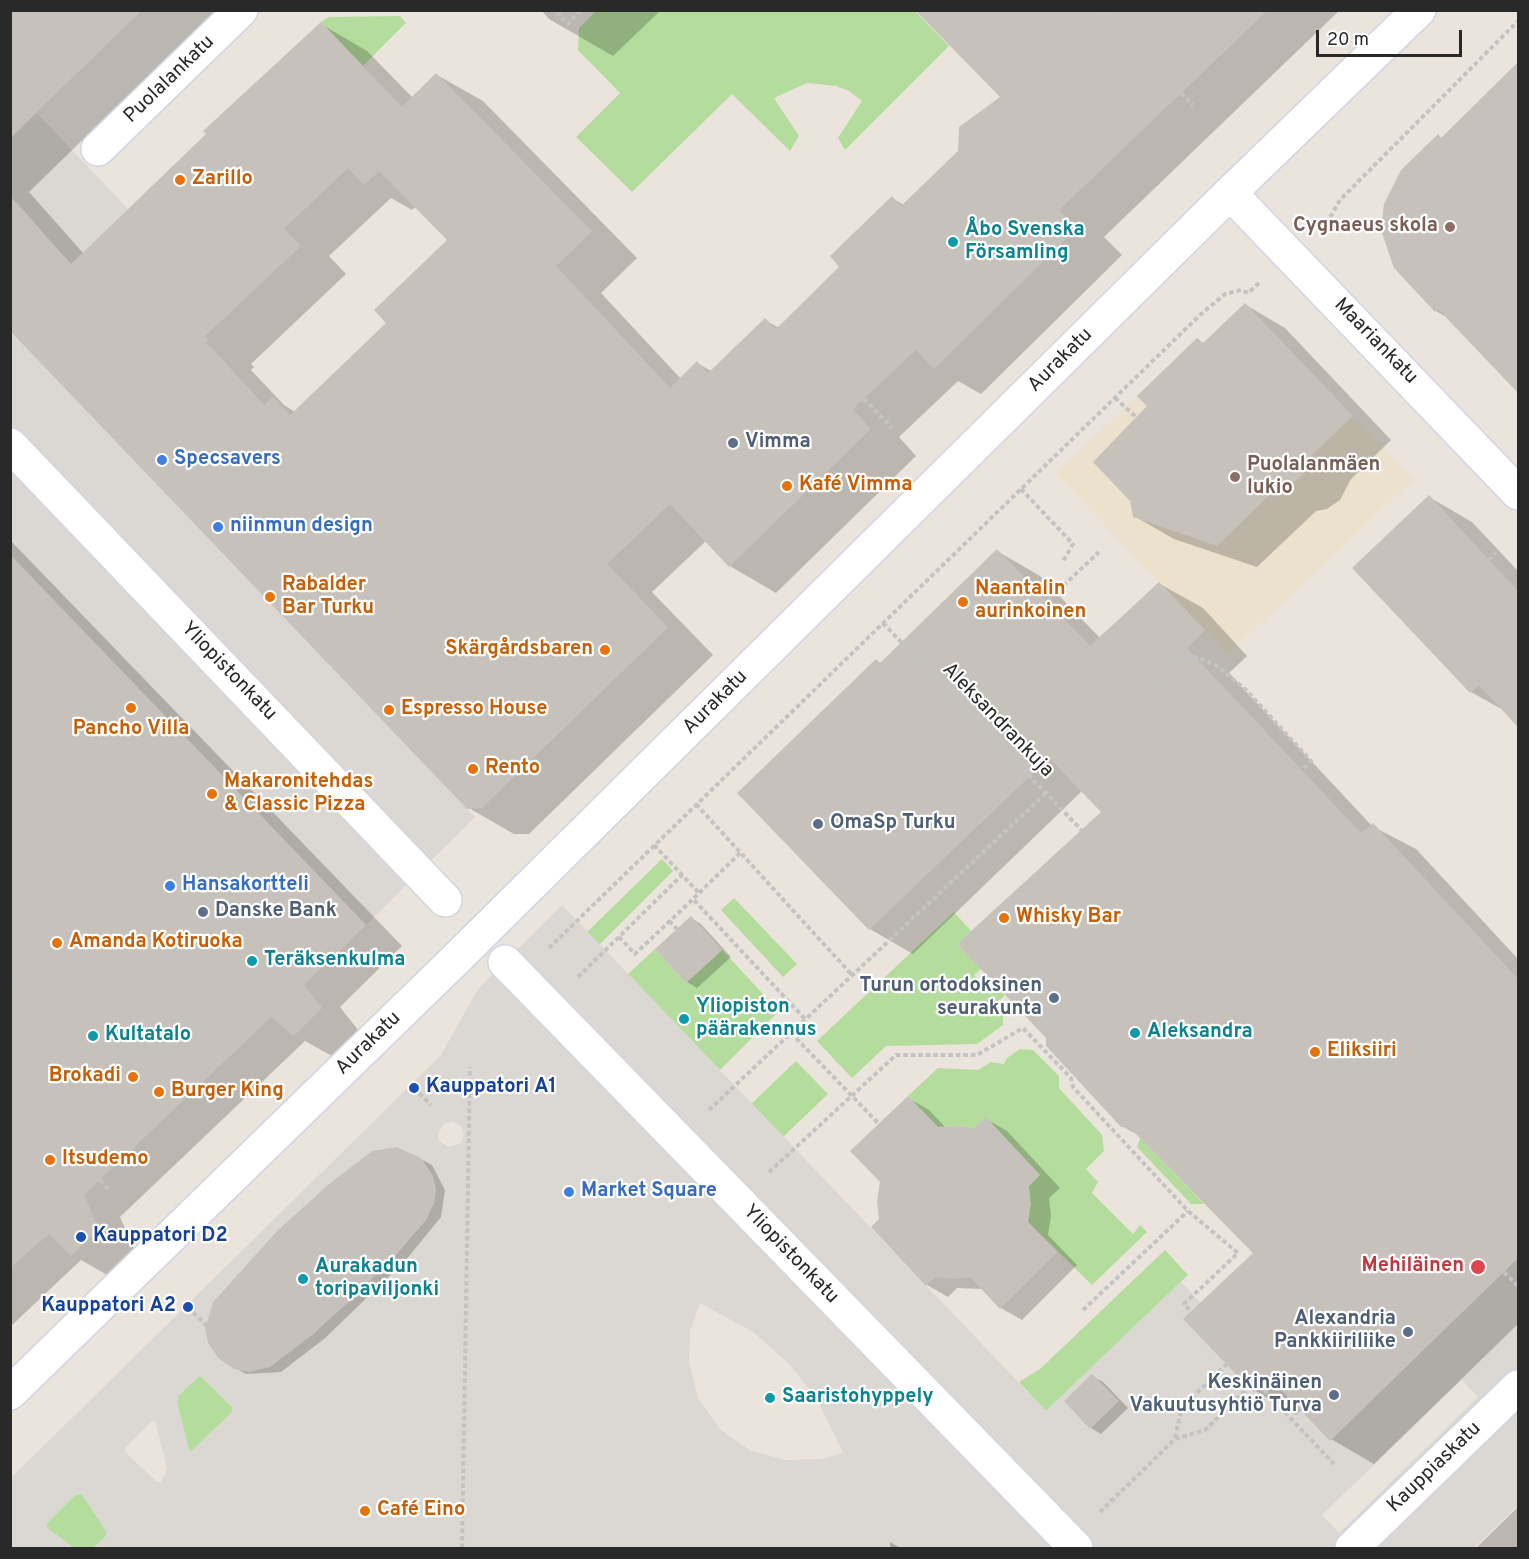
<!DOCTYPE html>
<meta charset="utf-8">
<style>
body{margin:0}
#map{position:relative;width:1529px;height:1559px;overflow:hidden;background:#eae4dc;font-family:Overpass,sans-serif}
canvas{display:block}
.frame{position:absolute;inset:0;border:12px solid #292929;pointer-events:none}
.scale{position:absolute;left:1316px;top:30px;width:146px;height:27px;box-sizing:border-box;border:3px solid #292929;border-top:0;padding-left:8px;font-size:18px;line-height:21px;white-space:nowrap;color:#292929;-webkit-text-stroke:4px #fff;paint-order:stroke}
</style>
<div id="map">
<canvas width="1529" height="1559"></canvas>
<div class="frame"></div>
<div class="scale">20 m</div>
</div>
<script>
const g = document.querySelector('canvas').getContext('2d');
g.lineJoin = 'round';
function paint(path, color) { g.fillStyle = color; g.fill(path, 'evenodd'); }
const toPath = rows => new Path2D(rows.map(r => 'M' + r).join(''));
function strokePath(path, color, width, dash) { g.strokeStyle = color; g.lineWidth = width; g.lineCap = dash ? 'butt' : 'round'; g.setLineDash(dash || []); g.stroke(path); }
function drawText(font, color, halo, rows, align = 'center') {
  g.font = font + ' Overpass,sans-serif'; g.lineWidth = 4.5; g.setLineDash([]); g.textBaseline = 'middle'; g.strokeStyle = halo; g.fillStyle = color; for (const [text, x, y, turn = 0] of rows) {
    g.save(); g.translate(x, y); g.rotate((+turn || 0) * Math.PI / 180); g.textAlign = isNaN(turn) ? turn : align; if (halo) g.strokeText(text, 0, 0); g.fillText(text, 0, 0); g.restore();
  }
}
const education = toPath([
 [1245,303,1413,480,1228,654,1056,474,1197,338,1203,343]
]);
const green = toPath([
 [597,10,915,11,949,46,845,150,838,138,862,101,849,91,836,86,807,83,774,98,799,136,790,151,732,94,632,192,576,137,620,93,578,50,579,28],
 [400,16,406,23,363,66,321,22,329,17],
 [662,859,673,871,599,945,587,932],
 [734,898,797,964,783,977,721,910],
 [954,912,971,931,957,944,981,969,974,975,982,983,988,977,1005,995,994,1005,1003,1016,1003,1025,977,1044,886,1046,852,1078,817,1041],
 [655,949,686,983,722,950,779,1011,720,1070,628,974],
 [1020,1049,1033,1050,1059,1076,1059,1088,1102,1135,1104,1151,1086,1169,1098,1182,1092,1193,1133,1234,1140,1225,1147,1232,1092,1285,1028,1222,1029,1186,1040,1175,986,1118,974,1128,956,1126,938,1127,908,1096,938,1068,978,1070,991,1062,1004,1064,1007,1058],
 [796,1061,828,1094,783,1137,751,1104],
 [1140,1138,1204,1204,1191,1204,1137,1147],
 [1165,1250,1188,1275,1046,1411,1019,1382,1040,1369],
 [198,1377,202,1377,232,1407,232,1412,193,1450,189,1451,177,1402,178,1396],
 [82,1494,106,1531,106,1536,93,1548,74,1548,47,1528,46,1524,75,1495]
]);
const plaza = toPath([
 [37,113,128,209,11,323,11,259,41,230,17,202,11,208,11,138],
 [10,331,475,817,366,925,11,555],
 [562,905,1046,1411,1181,1282,1236,1340,1214,1351,1253,1392,1269,1376,1457,1317,1518,1258,1518,1505,1474,1548,93,1548,106,1536,106,1531,82,1494,75,1495,46,1524,47,1528,74,1548,11,1548,11,1478,441,1055,478,989],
 [453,1122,461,1126,464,1134,461,1143,449,1147,439,1141,438,1133,445,1123],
 [397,1147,421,1158,433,1176,436,1190,434,1203,426,1220,346,1304,313,1334,270,1367,249,1372,234,1369,219,1359,208,1343,205,1329,213,1302,277,1231,372,1151],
 [700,1303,753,1332,788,1363,816,1397,843,1453,822,1459,786,1460,751,1451,721,1430,698,1398,689,1362,690,1331],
 [198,1377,202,1377,232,1407,232,1412,193,1450,189,1451,177,1402,178,1396],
 [1462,1380,1478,1397,1339,1533,1322,1515],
 [155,1421,167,1469,161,1482,157,1482,126,1453,125,1448,151,1422]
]);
const shadow = toPath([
 [10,10,216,10,29,192,84,254,321,24,367,51,413,98,437,75,483,101,637,258,601,293,681,379,697,363,711,371,765,320,779,328,842,267,892,198,904,205,960,151,1003,97,918,10,1340,10,1104,237,1122,255,981,394,958,381,899,437,916,456,776,593,730,566,706,541,652,592,713,655,529,834,514,834,467,807,10,304],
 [391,198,412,210,416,206,449,240,388,323,295,412,284,405,251,370,254,367,251,364,346,274,329,256],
 [541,10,661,10,613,56,549,19],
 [1518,64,1518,391,1451,320,1436,311,1383,230,1388,196,1402,171,1438,136,1443,138],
 [1246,305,1285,328,1391,440,1351,479,1340,500,1327,509,1316,511,1257,567,1174,539,1134,516,1149,406,1198,340,1205,344],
 [1429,497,1472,522,1518,571,1518,726,1505,711,1471,692,1354,568],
 [10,540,402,946,340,1007,358,1030,332,1056,305,1041,120,1217,135,1251,109,1276,81,1260,10,1327],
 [997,551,1040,576,1100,638,1160,584,1203,608,1247,656,1229,673,1372,826,1416,849,1518,959,1518,1324,1374,1464,1331,1439,1302,1409,1296,1415,1254,1390,1255,1253,1140,1136,1122,1126,1103,812,1082,791,913,954,870,929,881,664],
 [691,918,701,924,731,957,697,988,687,982,657,949],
 [908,1098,929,1110,946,1128,975,1130,986,1119,1007,1131,1060,1188,1049,1198,1051,1216,1048,1235,1077,1265,1022,1320,1001,1308,983,1289,957,1288,948,1297,927,1285,881,1220],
 [421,1159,432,1165,445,1190,441,1217,405,1261,324,1339,281,1372,246,1374,235,1368],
 [1092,1376,1103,1382,1128,1408,1101,1434,1091,1428],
 [1518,1507,1518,1548,1476,1548],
 [890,1542,899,1547,900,1548,890,1548]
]);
const building = toPath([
 [10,10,142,10,10,138],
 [915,10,1268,10,1059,210,1077,228,934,369,916,350,853,409,871,429,729,567,670,504,607,564,668,627,482,808,467,809,10,331,10,196,71,264,206,134,203,131,321,22,402,107,436,73,592,231,556,266,670,388,697,361,708,373,765,318,776,329,839,267,830,256,892,196,901,206,958,151,959,127,1000,97],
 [348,168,364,185,379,171,447,240,374,310,386,323,290,415,273,397,264,405,206,342,209,340,205,336,301,246,284,229],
 [1518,62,1518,393,1438,309,1435,312,1394,268,1381,230,1384,204,1401,170,1438,134,1441,138],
 [1245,303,1353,416,1311,456,1301,477,1287,487,1276,489,1217,546,1133,517,1130,501,1093,462,1147,406,1137,396,1197,338,1203,343],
 [1429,495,1518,591,1518,727,1479,685,1470,693,1352,568],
 [997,549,1090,646,1159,582,1205,630,1187,648,1361,833,1373,823,1518,979,1518,1258,1330,1441,1268,1376,1253,1392,1183,1319,1253,1253,1130,1128,1121,1127,1046,1046,1046,1038,957,944,1101,812,1049,758,869,930,737,793,876,659,880,663],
 [10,555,366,925,304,985,322,1008,294,1036,271,1017,84,1195,99,1229,71,1256,49,1234,10,1268],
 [691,916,722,950,686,983,655,949],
 [908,1096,938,1127,956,1126,974,1128,986,1117,1040,1175,1029,1186,1031,1204,1028,1222,1057,1252,1000,1309,970,1277,953,1279,935,1277,926,1286,871,1227,879,1219,877,1201,880,1182,850,1151],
 [397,1147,421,1158,433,1176,436,1190,434,1203,426,1220,395,1256,346,1304,313,1334,270,1367,249,1372,234,1369,219,1359,208,1343,205,1329,213,1302,277,1231,328,1185,372,1151],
 [1092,1374,1119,1401,1090,1429,1064,1401]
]);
const path = toPath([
 [1102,10,1105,14],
 [557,12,568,24,581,10],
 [1181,93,1193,105],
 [1319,227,1331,216,1340,200,1518,21],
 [1115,398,1136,417],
 [864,399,892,428],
 [1021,489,1073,544,1062,563],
 [1489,560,1496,553],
 [1047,601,1099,552],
 [883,623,1091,840],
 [1142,701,1153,691,1165,662,1198,657,1217,666,1246,690,1311,761,1302,770],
 [696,804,852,975],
 [654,845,699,893],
 [740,853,693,899,805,1019],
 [669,921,677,929],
 [619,937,635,954,693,899],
 [549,948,1200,315,1225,294,1241,290,1248,293,1259,283],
 [10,976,18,989,20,1011],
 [578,977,682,875],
 [297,1008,305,1016],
 [791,1033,879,1124],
 [414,1088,431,1105],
 [709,1110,1046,793],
 [769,1172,896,1055,977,1055,1023,1028,1071,1078,1073,1087,1188,1211,1238,1253,1184,1304,1224,1346],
 [100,1180,109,1190],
 [70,1229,81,1237],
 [1504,1272,1518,1286],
 [188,1307,208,1327],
 [1083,1310,1188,1211],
 [1259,1385,1334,1464],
 [1175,1438,1182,1407,1227,1364],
 [1100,1512,1175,1439,1205,1430,1248,1388],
 [462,1548,470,1067]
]);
const pedestrian = toPath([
 [10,445,445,900],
 [505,962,1076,1548]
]);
const minor = toPath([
 [98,149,241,10],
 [10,1393,453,962,1230,193],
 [1352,1548,1518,1387]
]);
const tertiary = toPath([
 [1419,10,1230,193,1518,493]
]);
const markers = [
 [180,180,6,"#e8710a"],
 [1450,227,6,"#8d6e63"],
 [953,242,6,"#0f9aa8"],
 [733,443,6,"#5c6f8a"],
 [162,460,6,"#3f7fe0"],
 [1235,477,6,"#8d6e63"],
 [787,486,6,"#e8710a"],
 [218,527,6,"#3f7fe0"],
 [270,597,6,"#e8710a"],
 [963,602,6,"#e8710a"],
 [605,650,6,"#e8710a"],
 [131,708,6,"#e8710a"],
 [389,710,6,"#e8710a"],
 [473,769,6,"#e8710a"],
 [212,794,6,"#e8710a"],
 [818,824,6,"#5c6f8a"],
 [170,886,6,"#3f7fe0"],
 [203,912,6,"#5c6f8a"],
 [1004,918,6,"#e8710a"],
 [57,943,6,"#e8710a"],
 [252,961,6,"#0f9aa8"],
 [1054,998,6,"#5c6f8a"],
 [684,1019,6,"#0f9aa8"],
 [1135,1033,6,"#0f9aa8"],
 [93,1036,6,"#0f9aa8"],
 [1315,1052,6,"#e8710a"],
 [133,1077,6,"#e8710a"],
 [414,1088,6,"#1a4fb4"],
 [159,1092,6,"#e8710a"],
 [50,1160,6,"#e8710a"],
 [569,1192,6,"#3f7fe0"],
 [81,1237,6,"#1a4fb4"],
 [1478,1267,8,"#e0444e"],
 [303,1279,6,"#0f9aa8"],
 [188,1307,6,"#1a4fb4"],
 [1408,1332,6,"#5c6f8a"],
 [1334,1395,6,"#5c6f8a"],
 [770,1398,6,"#0f9aa8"],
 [365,1511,6,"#e8710a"]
];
const streetNames = [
 ["Puolalankatu",170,80,-44],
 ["Maariankatu",1375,342,46],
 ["Aurakatu",1061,361,-45],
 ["Yliopistonkatu",228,672,46],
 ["Aurakatu",716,703,-45],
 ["Aleksandrankuja",997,721,46],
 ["Aurakatu",369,1044,-44],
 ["Yliopistonkatu",790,1255,46],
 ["Kauppiaskatu",1435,1468,-44]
];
const foodNames = [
 ["Zarillo",192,180],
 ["Kafé Vimma",799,486],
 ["Rabalder",282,586],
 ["Bar Turku",282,609],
 ["Naantalin",975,590],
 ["aurinkoinen",975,613],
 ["Skärgårdsbaren",593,650,"right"],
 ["Espresso House",401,710],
 ["Pancho Villa",131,730,"center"],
 ["Rento",485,769],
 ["Makaronitehdas",224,783],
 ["& Classic Pizza",224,806],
 ["Whisky Bar",1016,918],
 ["Amanda Kotiruoka",69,943],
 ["Eliksiiri",1327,1052],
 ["Brokadi",121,1077,"right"],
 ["Burger King",171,1092],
 ["Itsudemo",62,1160],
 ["Café Eino",377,1511]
];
const educationNames = [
 ["Cygnaeus skola",1438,227],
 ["Puolalanmäen",1247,466,"left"],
 ["lukio",1247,489,"left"]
];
const cultureNames = [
 ["Åbo Svenska",965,231],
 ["Församling",965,254],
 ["Teräksenkulma",264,961],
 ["Yliopiston",696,1008],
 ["päärakennus",696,1031],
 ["Aleksandra",1147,1033],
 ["Kultatalo",105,1036],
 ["Aurakadun",315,1268],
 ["toripaviljonki",315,1291],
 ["Saaristohyppely",782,1398]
];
const serviceNames = [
 ["Vimma",745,443],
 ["OmaSp Turku",830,824],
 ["Danske Bank",215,912],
 ["Turun ortodoksinen",1042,987,"right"],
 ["seurakunta",1042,1010,"right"],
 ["Alexandria",1396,1320,"right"],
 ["Pankkiiriliike",1396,1343,"right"],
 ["Keskinäinen",1322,1384,"right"],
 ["Vakuutusyhtiö Turva",1322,1407,"right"]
];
const shopNames = [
 ["Specsavers",174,460],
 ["niinmun design",230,527],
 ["Hansakortteli",182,886],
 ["Market Square",581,1192]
];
const transitNames = [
 ["Kauppatori A1",426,1088],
 ["Kauppatori D2",93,1237],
 ["Kauppatori A2",176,1307,"right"]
];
const healthNames = [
 ["Mehiläinen",1464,1267]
];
paint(education, '#ebe1cd');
paint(green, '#b4dd9d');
paint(plaza, '#dbd7d3');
paint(shadow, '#0003');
paint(building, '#c6c2bb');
strokePath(pedestrian, '#d2d5e1', 36);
strokePath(minor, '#d2d5e1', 36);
strokePath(tertiary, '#d2d5e1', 36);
strokePath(path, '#c3c3c3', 4, [4.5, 3]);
strokePath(pedestrian, '#fff', 33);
strokePath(minor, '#fff', 33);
strokePath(tertiary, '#fff', 33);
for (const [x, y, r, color] of markers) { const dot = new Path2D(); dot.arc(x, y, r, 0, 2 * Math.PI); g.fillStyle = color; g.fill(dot); strokePath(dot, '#fff', 2); }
drawText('20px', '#292929', '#fff', streetNames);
drawText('bold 20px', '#c56008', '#fff', foodNames, 'left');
drawText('bold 20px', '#785e54', '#fff', educationNames, 'right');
drawText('bold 20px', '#0d838f', '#fff', cultureNames, 'left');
drawText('bold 20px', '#4e5e75', '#fff', serviceNames, 'left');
drawText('bold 20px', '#366cbe', '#fff', shopNames, 'left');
drawText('bold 20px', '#164399', '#fff', transitNames, 'left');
drawText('bold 20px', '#be3a42', '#fff', healthNames, 'right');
</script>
